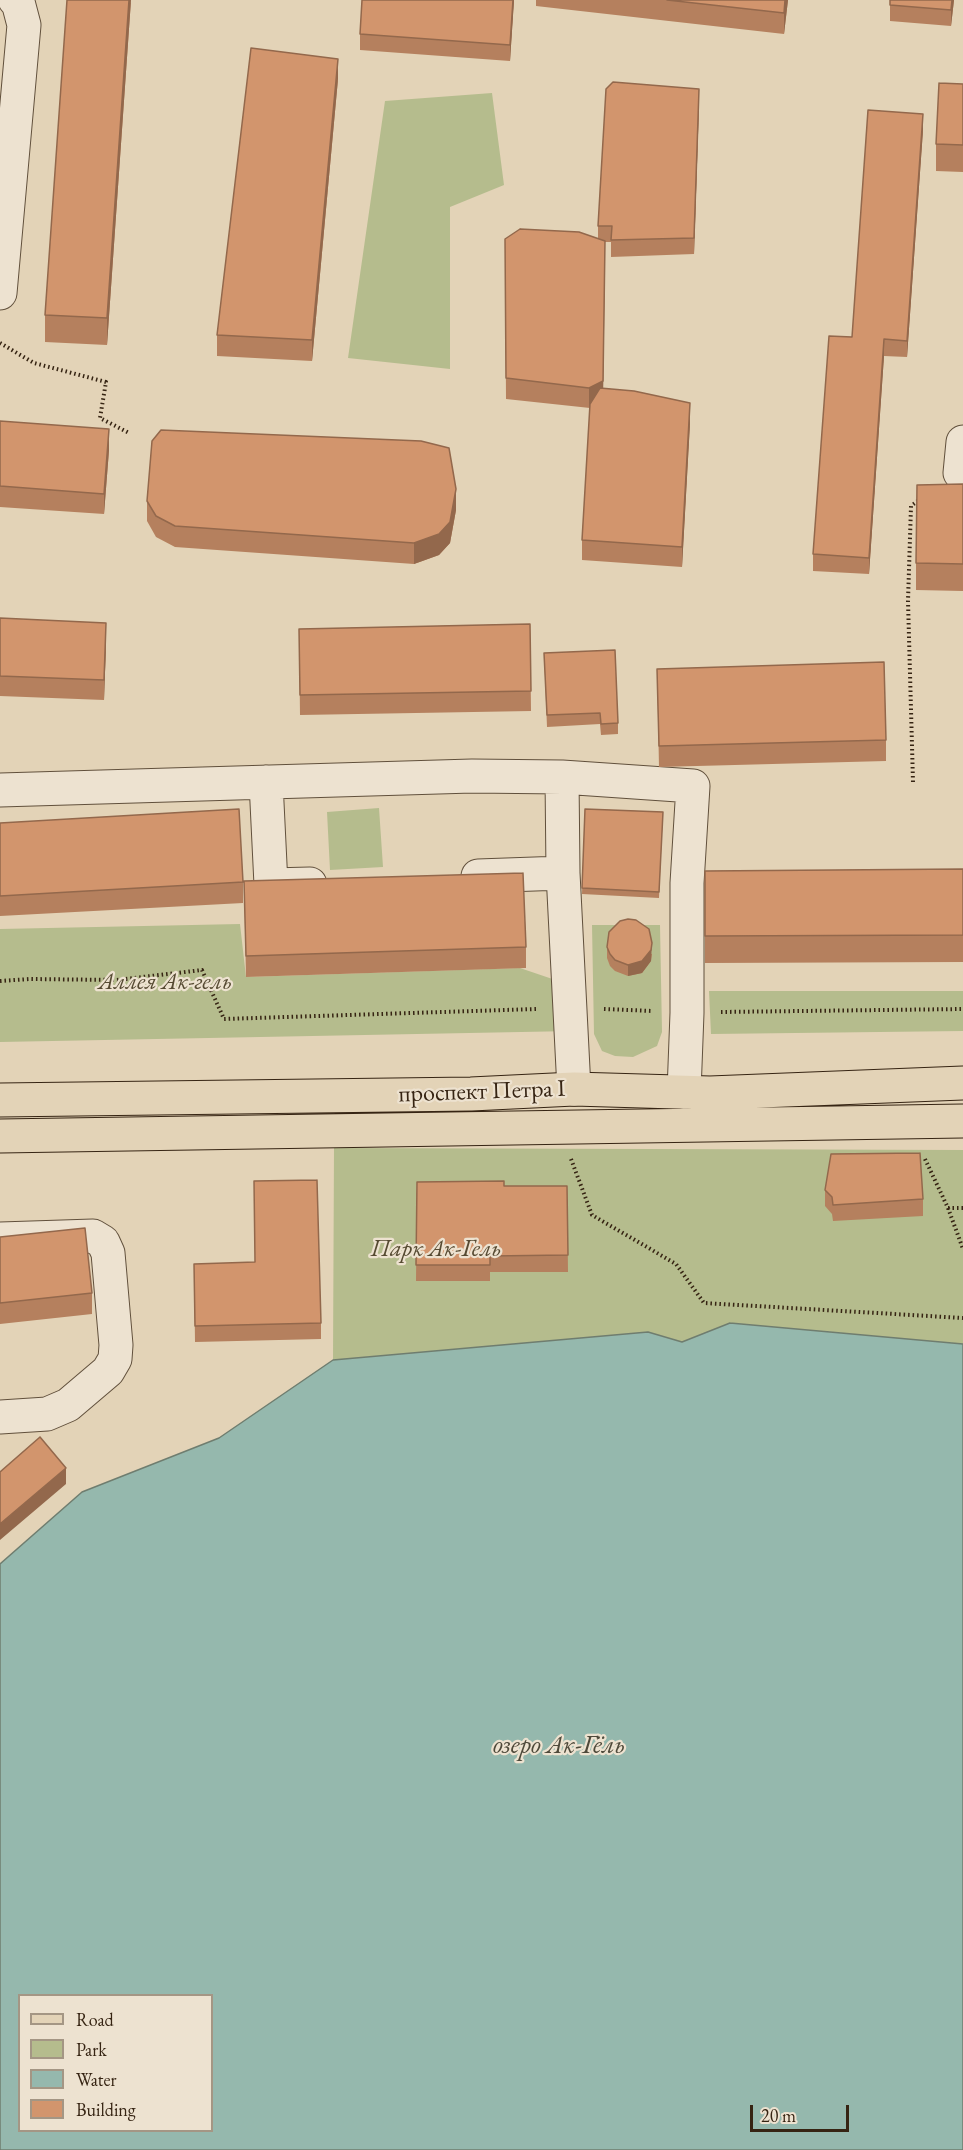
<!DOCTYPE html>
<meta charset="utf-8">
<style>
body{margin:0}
#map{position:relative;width:963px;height:2150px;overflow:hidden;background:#e3d3b7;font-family:"EB Garamond",serif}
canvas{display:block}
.legend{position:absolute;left:18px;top:1994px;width:195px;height:138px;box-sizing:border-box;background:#ede2d0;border:2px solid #a49684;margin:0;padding:8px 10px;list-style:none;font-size:18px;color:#362413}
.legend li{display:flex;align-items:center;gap:12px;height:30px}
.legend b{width:30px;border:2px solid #a49684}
.scale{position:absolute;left:750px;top:2105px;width:99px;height:27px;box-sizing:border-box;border:3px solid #362413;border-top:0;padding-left:8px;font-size:18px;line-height:21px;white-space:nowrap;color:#362413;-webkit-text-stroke:4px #ede2d0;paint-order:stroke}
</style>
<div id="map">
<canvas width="963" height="2150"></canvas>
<ul class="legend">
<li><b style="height:8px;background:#e3d3b7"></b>Road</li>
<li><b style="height:16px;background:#b5bc8d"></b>Park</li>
<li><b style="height:16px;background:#95b8ad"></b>Water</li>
<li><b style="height:16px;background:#d2956d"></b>Building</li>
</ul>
<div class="scale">20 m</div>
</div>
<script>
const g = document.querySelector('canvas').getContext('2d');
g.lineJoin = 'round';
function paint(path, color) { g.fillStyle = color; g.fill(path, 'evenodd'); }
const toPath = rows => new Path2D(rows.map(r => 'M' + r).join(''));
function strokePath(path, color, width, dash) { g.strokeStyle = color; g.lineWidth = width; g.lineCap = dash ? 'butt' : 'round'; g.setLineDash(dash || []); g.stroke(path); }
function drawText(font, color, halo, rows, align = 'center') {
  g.font = font + ' "EB Garamond",serif'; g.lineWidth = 4.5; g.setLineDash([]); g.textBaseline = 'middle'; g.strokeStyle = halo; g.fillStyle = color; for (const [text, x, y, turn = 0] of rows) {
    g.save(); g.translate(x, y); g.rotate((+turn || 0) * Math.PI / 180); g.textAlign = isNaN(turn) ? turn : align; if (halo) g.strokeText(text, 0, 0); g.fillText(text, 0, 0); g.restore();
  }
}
const green = toPath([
 [492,93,504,185,450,207,450,369,348,358,385,101],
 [379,808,383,867,330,870,327,812],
 [240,924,246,977,520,968,573,986,573,1031,0,1042,0,929],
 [592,925,660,925,662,1032,657,1046,633,1057,615,1056,602,1051,594,1034],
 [709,991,963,991,963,1031,711,1034],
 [334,1148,963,1150,963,1344,730,1323,682,1342,648,1332,333,1360]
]);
const water = toPath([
 [730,1323,963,1344,963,2150,0,2150,0,1564,82,1492,219,1438,333,1360,648,1332,682,1342,730,1323],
 [20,1996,212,1996,212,2130,20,2130,20,1996]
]);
const path = toPath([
 [0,343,34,363,106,382,100,418,129,433],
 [913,782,908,601,911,506,919,500],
 [0,981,30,979,117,980,202,970,224,1019,536,1009],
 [604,1009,653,1011],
 [721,1012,963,1009],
 [571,1159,592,1215,676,1264,704,1303,963,1318],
 [925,1159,948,1208,963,1249],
 [948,1208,963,1208]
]);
const minor = toPath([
 [0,293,24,25,18,2,15,0],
 [963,442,960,473,963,473],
 [562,777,563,873,574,1089],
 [266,782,271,885,310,884],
 [0,790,472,776,562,777,693,786,687,883,687,1013,684,1092],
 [478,876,563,873],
 [0,1239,93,1236,103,1242,108,1253,116,1345,115,1359,108,1371,68,1405,47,1414,0,1417]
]);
const major = toPath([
 [0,1100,471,1094,574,1089,710,1093,963,1083],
 [0,1136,963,1121]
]);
const wall = toPath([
 [131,0,107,345,45,342,45,315],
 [514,0,510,61,360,50,360,34],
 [536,0,788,0,784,34,536,6],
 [954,0,951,26,890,21,890,5],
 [338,79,312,361,217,356,217,335],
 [963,84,963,172,936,171,936,144],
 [699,105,694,254,611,257,611,242,605,242,603,388,690,423,682,567,582,560,582,540,590,408,506,399,505,239,598,238,598,226],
 [923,130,907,357,884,356,869,574,813,571,813,554,852,337],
 [0,421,109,450,104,514,0,507],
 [963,484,963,591,916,590,916,563],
 [147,501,456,510,450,543,439,555,414,564,175,547,156,537,147,521],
 [0,618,106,643,104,700,0,696],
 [530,624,531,711,300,715,299,629],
 [544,653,618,723,618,734,601,735,600,724,547,727],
 [657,669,886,740,886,761,659,767],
 [585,809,663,812,659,898,582,894],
 [0,823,243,882,243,903,0,916],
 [963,869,963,962,705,963,705,871],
 [244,881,526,947,526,968,246,977],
 [607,947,652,954,651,961,642,973,628,976,615,971,610,966,607,958],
 [417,1182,504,1186,567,1186,568,1272,490,1272,490,1281,416,1281],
 [825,1190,923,1199,923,1216,833,1221,832,1214,825,1206],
 [0,1237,92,1293,92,1314,0,1324],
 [194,1264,321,1323,321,1339,195,1342]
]);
const shadedWall = toPath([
 [129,0,131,0,107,345,107,318],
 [513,0,514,0,510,61,510,45],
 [785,0,788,0,784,34,784,13],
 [952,0,954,0,951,26,951,10],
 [338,59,338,79,312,361,312,340],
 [699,89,699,105,694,254,694,238],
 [923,114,923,130,907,357,907,341],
 [605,261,603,402,589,409,589,388],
 [884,339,884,356,869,574,869,558],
 [690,403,690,423,682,567,682,547],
 [109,429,109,450,104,514,104,494],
 [456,489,456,510,450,543,439,555,414,564,414,543],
 [106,623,106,643,104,700,104,680],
 [652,943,651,961,642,973,628,976,628,965],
 [66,1468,66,1484,0,1540,0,1524]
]);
const building = toPath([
 [67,0,129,0,107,318,45,315,67,0],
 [362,0,513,0,510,45,360,34,362,0],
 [667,0,785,0,784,13,667,0],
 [890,0,952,0,951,10,890,5,890,0],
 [251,48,338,59,312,340,217,335,251,48],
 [613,82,699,89,694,238,611,240,612,226,598,226,606,89,613,82],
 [939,83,963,84,963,145,936,144,939,83],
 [868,110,923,114,907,341,884,339,869,558,813,554,829,336,852,337,868,110],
 [520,229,579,232,605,241,603,381,589,388,506,378,505,239,520,229],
 [600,388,634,391,690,403,682,547,582,540,590,404,600,388],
 [0,421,109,429,104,494,0,486,0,421],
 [161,430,421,441,449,448,456,489,450,522,439,534,414,543,175,526,156,516,147,501,152,441,161,430],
 [963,484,963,564,916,563,917,485,963,484],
 [0,618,106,623,104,680,0,676,0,618],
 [530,624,531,691,300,695,299,629,530,624],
 [615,650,618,723,601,724,600,713,547,715,544,653,615,650],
 [884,662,886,740,659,746,657,669,884,662],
 [239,809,243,882,0,896,0,823,239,809],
 [585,809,663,812,659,892,582,888,585,809],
 [963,869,963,935,705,936,705,871,963,869],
 [523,873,526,947,246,956,244,881,523,873],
 [628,919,636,920,649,929,652,943,651,950,642,961,628,965,615,960,610,954,607,947,609,932,620,921,628,919],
 [920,1153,923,1199,833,1205,832,1197,825,1190,831,1154,920,1153],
 [317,1180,321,1323,195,1326,194,1264,255,1262,254,1181,317,1180],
 [504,1181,504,1186,567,1186,568,1255,490,1256,490,1265,416,1265,417,1182,504,1181],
 [85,1228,92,1293,0,1303,0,1237,85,1228],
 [40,1437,66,1468,0,1524,0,1472,40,1437]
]);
const parkNames = [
 ["Аллея Ак-гель",165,982],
 ["Парк Ак-Гель",436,1249]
];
const streetNames = [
 ["проспект Петра I",482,1092,-2]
];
const waterNames = [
 ["озеро Ак-Гёль",559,1746]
];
paint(green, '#b5bc8d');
paint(water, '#95b8ad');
strokePath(water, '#6f7d6f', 1.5);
strokePath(minor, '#61503c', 35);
strokePath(major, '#362413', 35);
strokePath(path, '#362413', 4, [1.5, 3]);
strokePath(minor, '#ede2d0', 33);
strokePath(major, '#e3d3b7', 33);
paint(wall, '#b5805e');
paint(shadedWall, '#93684c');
paint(building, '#d2956d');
strokePath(building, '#93684c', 1.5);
drawText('italic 24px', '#564a32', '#ede2d0', parkNames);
drawText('24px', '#362413', '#ede2d0', streetNames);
drawText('italic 26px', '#4e493a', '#ede2d0', waterNames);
</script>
